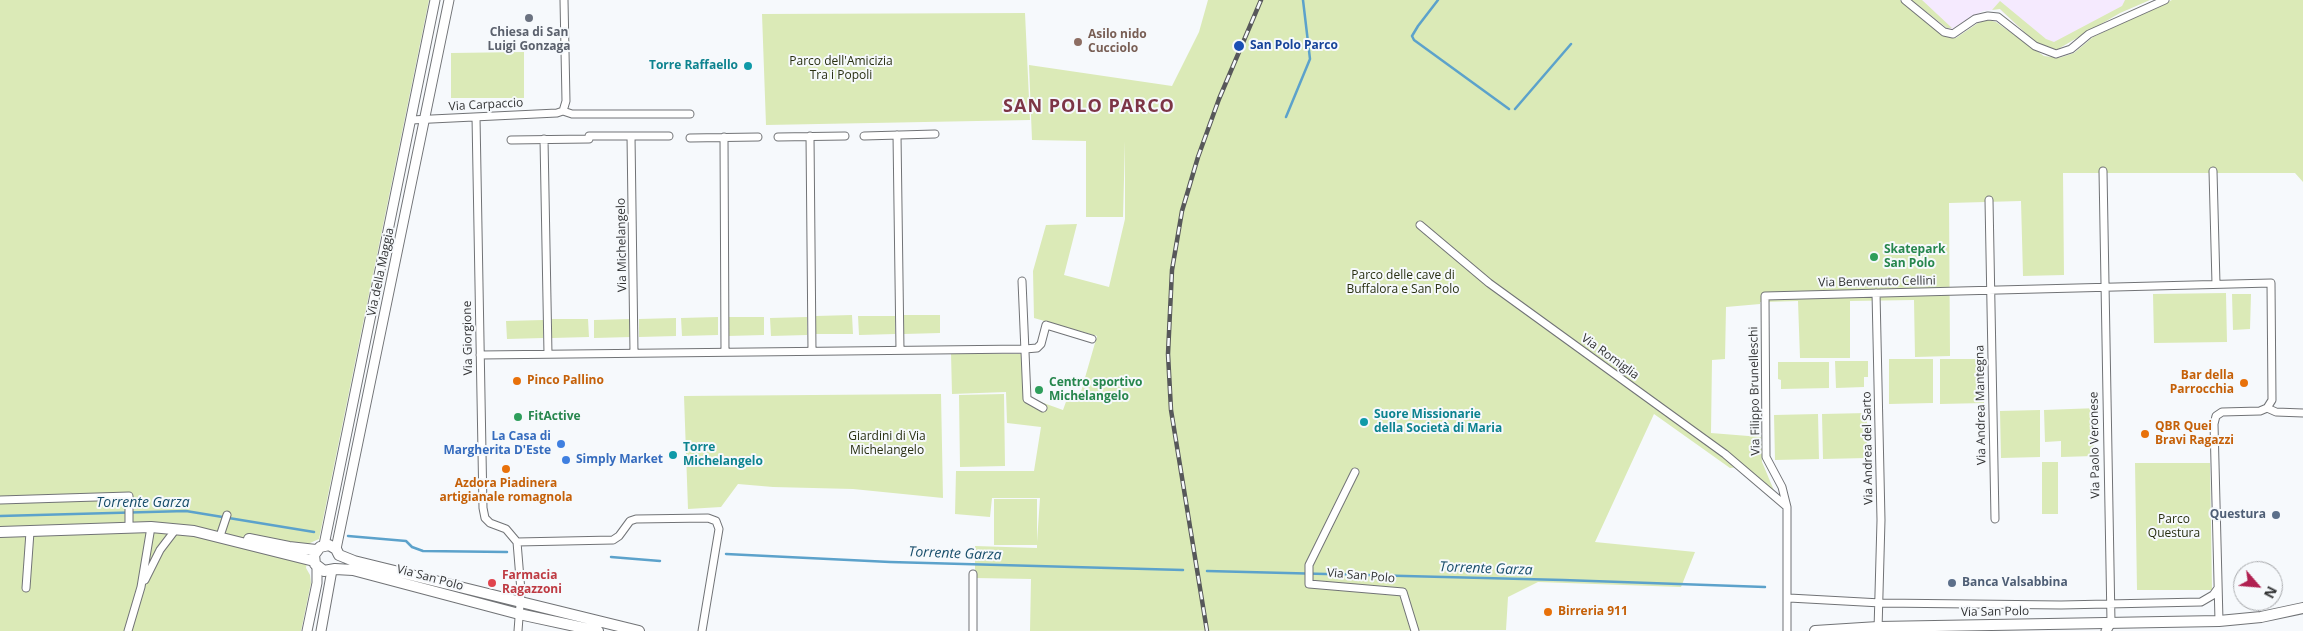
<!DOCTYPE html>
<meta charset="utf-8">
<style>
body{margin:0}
#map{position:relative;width:2303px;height:631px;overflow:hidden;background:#f6f9fc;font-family:"Open Sans",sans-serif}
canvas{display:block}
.north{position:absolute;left:2233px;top:561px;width:50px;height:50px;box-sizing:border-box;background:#f6f9fc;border:1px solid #a7a9ac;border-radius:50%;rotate:117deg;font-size:14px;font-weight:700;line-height:20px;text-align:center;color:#313233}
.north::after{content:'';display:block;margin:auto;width:18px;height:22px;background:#b12151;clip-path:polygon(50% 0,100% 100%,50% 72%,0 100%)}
</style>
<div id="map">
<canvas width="2303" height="631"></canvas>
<div class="north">N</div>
</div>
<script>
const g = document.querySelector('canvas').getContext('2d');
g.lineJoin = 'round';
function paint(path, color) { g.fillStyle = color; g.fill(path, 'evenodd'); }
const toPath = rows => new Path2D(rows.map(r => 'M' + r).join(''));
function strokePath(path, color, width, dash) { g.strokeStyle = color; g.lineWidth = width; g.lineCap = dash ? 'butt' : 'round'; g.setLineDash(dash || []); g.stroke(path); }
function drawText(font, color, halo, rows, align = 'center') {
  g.font = font + ' "Open Sans",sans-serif'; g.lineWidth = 4; g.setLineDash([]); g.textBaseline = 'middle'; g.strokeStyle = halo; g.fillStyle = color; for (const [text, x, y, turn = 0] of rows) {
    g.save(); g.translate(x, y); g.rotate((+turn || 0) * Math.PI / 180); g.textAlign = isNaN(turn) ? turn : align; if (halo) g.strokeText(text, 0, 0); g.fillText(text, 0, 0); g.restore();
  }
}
const medical = toPath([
 [1911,0,2150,0,2120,13,2058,49,2036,43,1999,9,1983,11,1950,30]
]);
const green = toPath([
 [0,0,429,0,319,539,310,543,306,568,310,575,311,583,301,631,0,631],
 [1208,0,1900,0,1944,36,1956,38,1978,23,1988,20,1996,22,2044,56,2059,58,2074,53,2093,37,2172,0,2303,0,2303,182,2295,173,2063,173,2064,275,2023,276,2021,201,1949,203,1950,356,1915,357,1914,300,1850,301,1850,358,1800,358,1798,301,1765,302,1760,302,1760,304,1726,307,1725,359,1712,360,1711,433,1761,437,1762,462,1778,500,1740,467,1730,468,1654,414,1595,542,1695,552,1681,587,1538,582,1508,597,1506,630,1030,631,1031,579,975,578,975,546,1037,548,1037,545,994,545,994,499,1037,499,1037,542,1040,498,992,498,990,517,955,514,956,471,1034,471,1041,427,1007,423,1006,392,952,394,951,353,1022,354,1024,396,1063,410,1067,399,1078,402,1097,336,1034,318,1033,271,1046,225,1077,224,1064,275,1109,287,1125,219,1125,141,1123,217,1086,217,1086,141,1032,140,1029,65,1172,86,1199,32],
 [1911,0,1922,0,1952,28,1947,28],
 [2125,0,2150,0,2120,13,2058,49,2050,49,2036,43,2000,9,1992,10,2000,1,2046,39,2054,42,2122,6],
 [1025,13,1030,120,766,125,762,14],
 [524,52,524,98,451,98,451,53],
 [2226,293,2227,342,2154,343,2153,294],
 [2232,294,2251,294,2250,329,2233,330],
 [852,315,853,334,816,334,816,316],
 [904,315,940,315,940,333,904,334],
 [858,316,895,316,895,334,859,335],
 [718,317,718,335,682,336,681,318],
 [727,317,764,317,764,335,728,336],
 [807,317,807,335,771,336,770,318],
 [676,318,676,336,639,337,639,319],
 [552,319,588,319,589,337,552,338],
 [631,319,631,337,594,338,594,320],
 [543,320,543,338,507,339,506,321],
 [1889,359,1933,359,1933,403,1889,404],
 [1940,359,1984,359,1984,403,1940,404],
 [1835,361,1868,361,1868,377,1864,377,1864,387,1836,388],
 [1778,362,1829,362,1829,388,1781,389,1781,380,1778,379],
 [941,394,943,498,853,489,773,487,738,484,721,507,688,509,684,396],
 [1004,394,1005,466,960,467,959,395],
 [2098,408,2099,431,2093,431,2094,456,2061,457,2061,441,2045,442,2044,410],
 [2040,410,2040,457,2001,458,2000,411],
 [1867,413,1867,458,1823,459,1822,414],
 [1818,414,1819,459,1775,460,1774,415],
 [2042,462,2058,462,2058,514,2042,514],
 [2135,463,2210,463,2212,590,2137,590]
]);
const stream = toPath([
 [1438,0,1418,26,1412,36,1414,40,1509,109],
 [1515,109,1571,44],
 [1286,117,1310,59,1303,0],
 [0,516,186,511,314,532],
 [348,536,406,541,412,547,423,551,507,552],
 [726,554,890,562,1183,570],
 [611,557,660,561],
 [1207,571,1563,580,1765,587]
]);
const minor = toPath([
 [1905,0,1944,32,1953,34,1975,19,1988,16,1998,17,2035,46,2056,54,2071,49,2089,34,2165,0],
 [563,111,572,114,690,114],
 [476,117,483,508,485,518,490,523,506,529,517,542,521,591,518,631],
 [411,120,557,113,563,111,566,101,564,0],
 [897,135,900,350],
 [589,136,669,136],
 [631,136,634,353],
 [810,136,812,351],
 [864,136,935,134],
 [724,137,725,352],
 [778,137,845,136],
 [690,138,758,137],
 [544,139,548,354],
 [511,140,589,139],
 [2103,171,2111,622],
 [2213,171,2216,284],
 [1989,200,1995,519],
 [1420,225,1489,283,1725,454,1786,506],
 [1022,281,1027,399,1043,408],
 [1876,293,1881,520,1878,630],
 [480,355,1025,349,1037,348,1041,344,1046,325,1092,339],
 [2267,408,2276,412,2303,413],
 [1355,472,1309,565,1309,584,1403,592,1415,631],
 [0,500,129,496,129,528],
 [220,536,227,515],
 [517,542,613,540,619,536,630,521,636,519,708,518,716,521,719,529,702,631],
 [145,580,160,550,176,529],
 [26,588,30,532],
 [1789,598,1881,603,2061,605,2201,602,2213,595,2218,588],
 [128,631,141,587,151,527],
 [973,631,973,574],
 [1787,631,1787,507,1782,487,1766,457,1765,296,2271,283,2272,400,2267,408,2260,411,2222,412,2216,416,2214,424,2219,621]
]);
const tertiary = toPath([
 [324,545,435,0],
 [336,549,449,0],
 [307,631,317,583,317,567],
 [321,631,332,570],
 [2106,631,2111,622]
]);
const secondary = toPath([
 [0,532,151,527,194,531,314,561],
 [249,539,289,547,316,550],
 [598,631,519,614,353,570,335,569,324,571,315,564,314,555,320,547,329,545,336,549,339,555,354,561,639,631],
 [1815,631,1878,627,2219,621,2261,617,2303,608]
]);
const rail = toPath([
 [1207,631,1171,410,1168,354,1172,270,1182,211,1198,157,1219,99,1261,0]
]);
const markers = [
 [529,18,5,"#6b7280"],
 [1078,42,5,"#8d6e63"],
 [1239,46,6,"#1a4fb4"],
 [748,66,5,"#0f9aa8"],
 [1874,257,5,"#2e9e5b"],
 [517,381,5,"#e8710a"],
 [2244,383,5,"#e8710a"],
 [1039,390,5,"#2e9e5b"],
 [518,417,5,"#2e9e5b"],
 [1364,422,5,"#0f9aa8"],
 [2145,434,5,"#e8710a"],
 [561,444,5,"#3f7fe0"],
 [673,455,5,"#0f9aa8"],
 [566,460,5,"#3f7fe0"],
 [506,469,5,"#e8710a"],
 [2276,515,5,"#5c6f8a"],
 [492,583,5,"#e0444e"],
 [1952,583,5,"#5c6f8a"],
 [1548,612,5,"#e8710a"]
];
const worshipNames = [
 ["Chiesa di San",529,33],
 ["Luigi Gonzaga",529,47]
];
const educationNames = [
 ["Asilo nido",1088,35],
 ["Cucciolo",1088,49]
];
const transitNames = [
 ["San Polo Parco",1250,46]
];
const parkNames = [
 ["Parco dell'Amicizia",841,62],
 ["Tra i Popoli",841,76],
 ["Parco delle cave di",1403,276],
 ["Buffalora e San Polo",1403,290],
 ["Giardini di Via",887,437],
 ["Michelangelo",887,451],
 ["Parco",2174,520],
 ["Questura",2174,534]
];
const cultureNames = [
 ["Torre Raffaello",738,66,"right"],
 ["Suore Missionarie",1374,415],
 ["della Società di Maria",1374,429],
 ["Torre",683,448],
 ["Michelangelo",683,462]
];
const streetNames = [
 ["Via Carpaccio",486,105,-3],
 ["Via Michelangelo",622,245,-91],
 ["Via della Maggia",381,272,-78],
 ["Via Benvenuto Cellini",1877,282,-1],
 ["Via Giorgione",468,338,-91],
 ["Via Romiglia",1610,357,36],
 ["Via Filippo Brunelleschi",1755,391,-91],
 ["Via Andrea Mantegna",1981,405,-91],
 ["Via Paolo Veronese",2095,445,-91],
 ["Via Andrea del Sarto",1868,448,-91],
 ["Via San Polo",1361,576,5],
 ["Via San Polo",430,578,15],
 ["Via San Polo",1995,612,-1]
];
const leisureNames = [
 ["Skatepark",1884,250],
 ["San Polo",1884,264],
 ["Centro sportivo",1049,383],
 ["Michelangelo",1049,397],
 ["FitActive",528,417]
];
const foodNames = [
 ["Bar della",2234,376,"right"],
 ["Parrocchia",2234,390,"right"],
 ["Pinco Pallino",527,381],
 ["QBR Quei",2155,427],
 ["Bravi Ragazzi",2155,441],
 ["Azdora Piadinera",506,484,"center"],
 ["artigianale romagnola",506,498,"center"],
 ["Birreria 911",1558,612]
];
const shopNames = [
 ["La Casa di",551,437],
 ["Margherita D'Este",551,451],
 ["Simply Market",576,460,"left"]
];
const serviceNames = [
 ["Questura",2266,515],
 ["Banca Valsabbina",1962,583,"left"]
];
const healthNames = [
 ["Farmacia",502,576],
 ["Ragazzoni",502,590]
];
const waterNames = [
 ["Torrente Garza",143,503],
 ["Torrente Garza",955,554,2],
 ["Torrente Garza",1486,569,2]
];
const districtNames = [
 ["SAN POLO PARCO",1089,107]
];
paint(medical, '#f5eafe');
paint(green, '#dbeab7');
strokePath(stream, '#5ca2cb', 2.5);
strokePath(minor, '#717376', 9);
strokePath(tertiary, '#717376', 11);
strokePath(secondary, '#717376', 12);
strokePath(minor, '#fff', 7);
strokePath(tertiary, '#fff', 9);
strokePath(secondary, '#fff', 10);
strokePath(rail, '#57585a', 4.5);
strokePath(rail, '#f6f9fc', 2.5, [8]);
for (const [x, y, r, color] of markers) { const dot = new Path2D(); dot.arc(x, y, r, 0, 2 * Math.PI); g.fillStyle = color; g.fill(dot); strokePath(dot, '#f6f9fc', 2); }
drawText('bold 12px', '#5b616d', '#f6f9fc', worshipNames);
drawText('bold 12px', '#785e54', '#f6f9fc', educationNames, 'left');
drawText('bold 12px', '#164399', '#f6f9fc', transitNames, 'left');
drawText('12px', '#282f11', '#f6f9fc', parkNames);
drawText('bold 12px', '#0d838f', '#f6f9fc', cultureNames, 'left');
drawText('12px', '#313233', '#f6f9fc', streetNames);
drawText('bold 12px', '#27864d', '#f6f9fc', leisureNames, 'left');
drawText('bold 12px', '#c56008', '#f6f9fc', foodNames, 'left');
drawText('bold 12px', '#366cbe', '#f6f9fc', shopNames, 'right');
drawText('bold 12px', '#4e5e75', '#f6f9fc', serviceNames, 'right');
drawText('bold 12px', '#be3a42', '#f6f9fc', healthNames, 'left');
drawText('italic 14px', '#174d6a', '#f6f9fc', waterNames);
g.letterSpacing = '1px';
drawText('bold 18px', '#7c3545', '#f6f9fc', districtNames);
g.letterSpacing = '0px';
</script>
